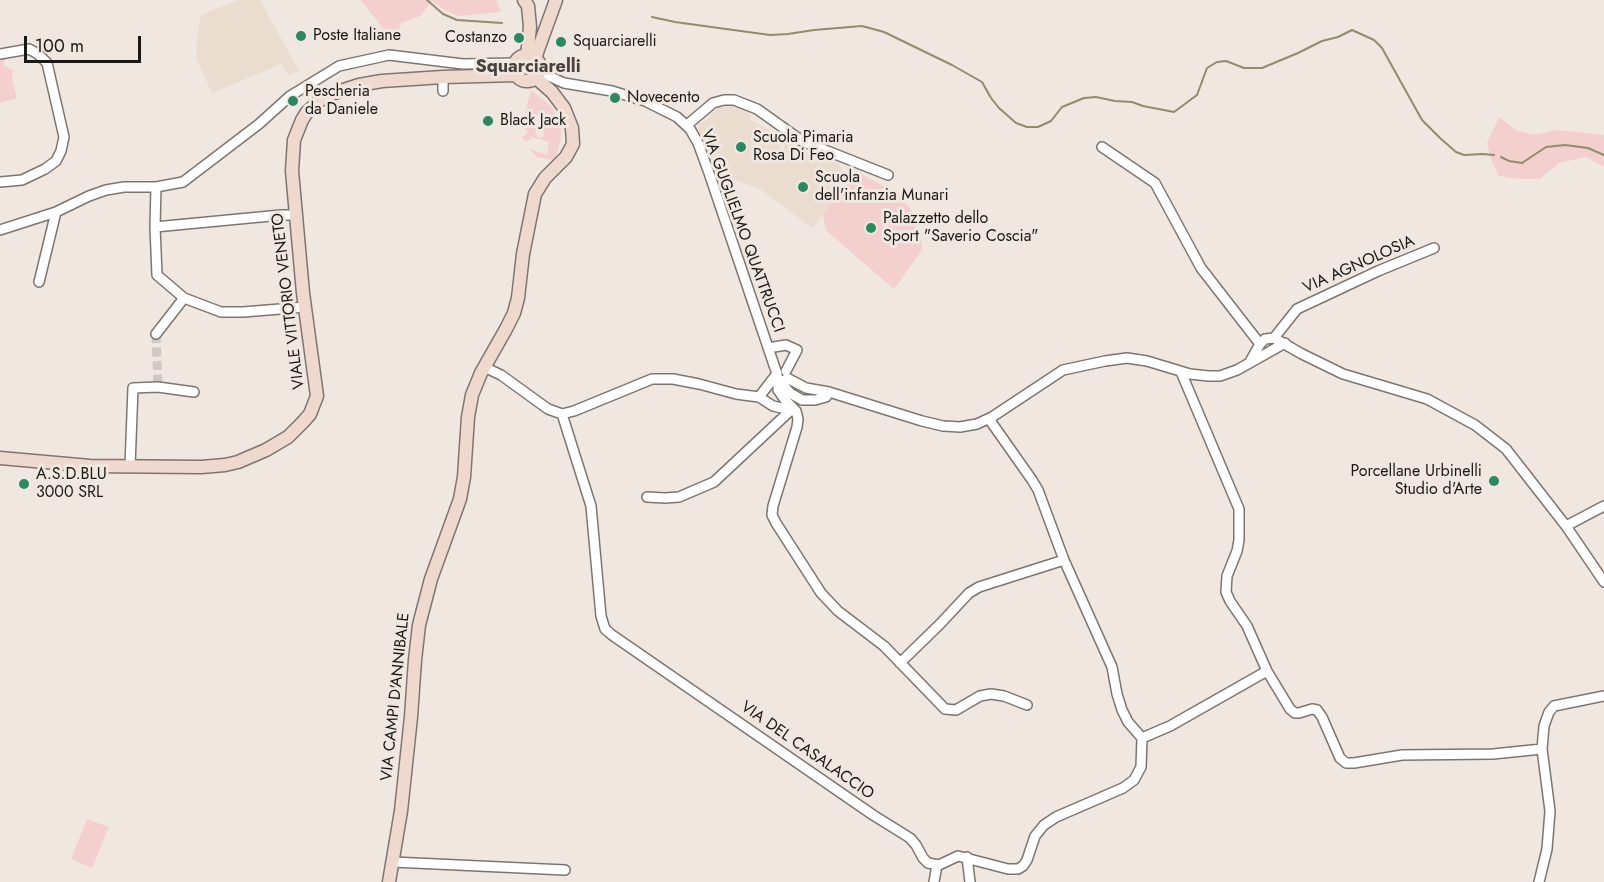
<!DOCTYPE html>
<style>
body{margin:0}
#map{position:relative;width:1604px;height:882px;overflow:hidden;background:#f0e7e0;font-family:Jost,sans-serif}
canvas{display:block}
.scale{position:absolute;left:24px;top:36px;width:117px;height:27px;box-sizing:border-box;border:3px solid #1b1916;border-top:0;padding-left:8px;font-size:18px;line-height:21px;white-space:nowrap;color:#1b1916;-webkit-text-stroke:4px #f0e7e0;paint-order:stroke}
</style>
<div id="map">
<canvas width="1604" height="882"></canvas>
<div class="scale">100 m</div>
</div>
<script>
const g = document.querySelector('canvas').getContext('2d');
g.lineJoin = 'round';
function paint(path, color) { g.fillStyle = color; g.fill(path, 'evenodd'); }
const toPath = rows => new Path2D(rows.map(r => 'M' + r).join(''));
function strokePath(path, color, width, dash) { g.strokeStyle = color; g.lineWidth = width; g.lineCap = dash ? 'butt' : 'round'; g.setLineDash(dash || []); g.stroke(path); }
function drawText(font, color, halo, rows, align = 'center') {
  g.font = font + ' Jost,sans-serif'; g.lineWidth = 6; g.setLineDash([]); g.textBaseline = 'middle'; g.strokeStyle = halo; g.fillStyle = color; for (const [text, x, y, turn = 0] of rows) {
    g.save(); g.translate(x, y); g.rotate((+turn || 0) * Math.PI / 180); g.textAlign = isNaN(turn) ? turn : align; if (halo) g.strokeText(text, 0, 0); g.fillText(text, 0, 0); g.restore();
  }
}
const built = toPath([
 [239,0,260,0,299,71,289,75,281,64,212,93,196,58,197,41,201,15],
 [727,106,736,106,746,110,750,114,751,120,780,136,780,152,782,153,784,151,784,143,789,143,810,154,840,164,843,174,847,177,828,208,813,228,760,189,711,171,695,129,700,123,707,120,712,113,719,108]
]);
const green = toPath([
 [361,0,496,0,501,12,459,16,446,11,432,1,420,16,402,23,393,41],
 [0,55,2,55,5,60,3,65,13,70,12,79,17,98,0,103],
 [531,90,551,106,561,124,561,140,557,153,553,160,537,157,530,150,530,149,547,155,549,142,531,137,530,140,525,141,522,137,528,133,521,121,523,118,534,122,537,130,535,132,538,137,541,138,544,136,542,127,536,116,530,113,525,113],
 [1499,117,1516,130,1532,135,1558,130,1604,135,1604,167,1586,157,1559,163,1540,179,1519,179,1499,176,1491,160,1487,143],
 [851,168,896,193,910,208,914,218,919,240,922,241,922,250,894,289,828,232,825,227,823,215,828,208],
 [87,819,109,827,92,868,71,859]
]);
const stream = toPath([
 [427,0,443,14,457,20,502,23],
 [652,17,675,22,770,35,788,34,814,30,862,26,884,32,952,65,982,82,991,98,999,108,1016,123,1027,127,1038,127,1051,121,1062,107,1084,98,1096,97,1115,101,1132,102,1143,106,1174,112,1197,95,1207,68,1217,62,1226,61,1244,68,1262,68,1298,53,1322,41,1338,37,1352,30,1374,40,1382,48,1422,120,1440,138,1456,152,1464,155,1483,154,1494,155],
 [1501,157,1509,161,1522,163,1546,147,1565,145,1588,148,1604,155]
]);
const minorTunnel = toPath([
 [156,334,158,387]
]);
const minor = toPath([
 [0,54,29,49,38,54,47,63,64,137,61,151,56,161,45,169,22,180,0,182],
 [540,72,564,83,612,91,645,101,677,117,690,129,698,143,709,173,777,374,777,377,779,380,784,381],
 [443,77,443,91],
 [687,125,713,103,724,100,734,100,757,109,802,141,888,175],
 [1102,147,1155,183,1201,268,1260,344],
 [156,187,155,227,157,275,184,298,221,312,243,312,305,307],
 [155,227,281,215,295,215],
 [0,230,56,212,89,196,106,190,124,187,156,187,183,182,259,124,290,96,339,66,389,55,463,64,516,63],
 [39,282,56,212],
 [156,334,184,298],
 [1274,338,1297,309,1378,271,1434,248],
 [768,348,786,345,797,350,786,371],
 [1251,360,1260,344,1265,339,1274,338,1302,354,1343,374,1427,399,1475,425,1506,449,1566,526,1604,582],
 [484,367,501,375,548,409,562,414,574,411,652,379,673,379,699,384,736,394,759,397,776,375],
 [1181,372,1239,509,1239,540,1237,551,1227,576,1226,592,1230,601,1247,626,1267,671,1290,709,1295,713,1299,713,1312,709,1317,710,1322,717,1340,758,1346,763,1354,763,1402,755,1493,754,1542,749],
 [787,378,806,388,829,392,922,421,943,426,960,427,977,424,992,417,1063,370,1105,361,1127,358,1147,361,1190,374,1208,376,1220,376,1237,370,1285,343],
 [778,379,778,390,785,400,796,411,798,419,797,427,773,506,772,515,776,523,821,593,838,611,884,646,945,709,956,710,980,696,991,694,1004,696,1027,705],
 [779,380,790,393,802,400,815,400,826,397,829,392],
 [759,397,773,406,791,410],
 [562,414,591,506,601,616,605,629,612,635,873,815,910,838,916,845,923,858,928,863,939,865,958,856,1008,869,1018,869,1023,866,1027,860,1035,836,1044,825,1056,817,1123,788,1134,780,1141,767,1142,738],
 [989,419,1032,480,1038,490,1064,560,1112,667,1117,694,1122,710,1128,722,1142,738],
 [130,466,133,388,158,387,194,392],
 [647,497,665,498,679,497,714,482,791,410],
 [1566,526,1604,506],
 [900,663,940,624,969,593,979,587,1064,560],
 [1142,738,1170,726,1267,671],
 [967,857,970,882],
 [393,862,565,870],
 [934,882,937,865],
 [1539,882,1547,849,1550,811,1542,749,1544,726,1549,712,1554,706,1604,696]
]);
const secondary = toPath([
 [524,0,528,6,530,27,527,56],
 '514 68a13 13 0 1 1 26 0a13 13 0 1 1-26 0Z',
 [535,58,556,0],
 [0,458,90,466,201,467,225,465,238,462,266,450,288,437,303,422,310,414,317,396,303,293,292,171,294,140,302,120,307,112,325,96,359,85,382,81,443,77,516,75],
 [389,882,401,811,411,717,415,660,419,625,431,579,460,499,464,477,468,417,472,395,481,373,506,329,514,313,518,298,523,254,535,194,545,178,566,157,573,144,572,128,564,108,552,92,536,78]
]);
const markers = [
 [301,36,6,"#2a8961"],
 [519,38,6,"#2a8961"],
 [561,42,6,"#2a8961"],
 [615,98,6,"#2a8961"],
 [293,101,6,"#2a8961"],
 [488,121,6,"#2a8961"],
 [741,147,6,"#2a8961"],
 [803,187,6,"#2a8961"],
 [871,228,6,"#2a8961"],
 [1494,481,6,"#2a8961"],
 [24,484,6,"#2a8961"]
];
const poiNames = [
 ["Poste Italiane",313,36],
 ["Costanzo",507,38,"right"],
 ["Squarciarelli",573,42],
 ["Pescheria",305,92],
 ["da Daniele",305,110],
 ["Novecento",627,98],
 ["Black Jack",500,121],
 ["Scuola Pimaria",753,138],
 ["Rosa Di Feo",753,156],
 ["Scuola",815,178],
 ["dell'infanzia Munari",815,196],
 ["Palazzetto dello",883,219],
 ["Sport \"Saverio Coscia\"",883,237],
 ["Porcellane Urbinelli",1482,472,"right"],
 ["Studio d'Arte",1482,490,"right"],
 ["A.S.D.BLU",36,475],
 ["3000 SRL",36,493]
];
const streetNames = [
 ["VIA GUGLIELMO QUATTRUCCI",742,231,70],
 ["VIA AGNOLOSIA",1359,265,-24],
 ["VIALE VITTORIO VENETO",289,301,-97],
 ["VIA CAMPI D'ANNIBALE",396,697,-84],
 ["VIA DEL CASALACCIO",807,751,35]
];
const neighbourhoodNames = [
 ["Squarciarelli",528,68]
];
paint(built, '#eadccf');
paint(green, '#f3d0cd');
strokePath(stream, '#918c6e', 2);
strokePath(minorTunnel, '#d0c8c2', 9, [9, 4.5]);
strokePath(minor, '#7d7670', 12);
strokePath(secondary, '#7d7670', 15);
strokePath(minor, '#fff', 9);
strokePath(secondary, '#efd9cf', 12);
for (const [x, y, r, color] of markers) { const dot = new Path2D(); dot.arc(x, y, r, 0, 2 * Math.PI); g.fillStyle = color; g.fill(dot); strokePath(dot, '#f0e7e0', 2); }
drawText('16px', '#1b1916', '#f0e7e0', poiNames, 'left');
drawText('16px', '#1b1916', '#f0e7e0', streetNames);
drawText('bold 18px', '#49423c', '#f0e7e0', neighbourhoodNames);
</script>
